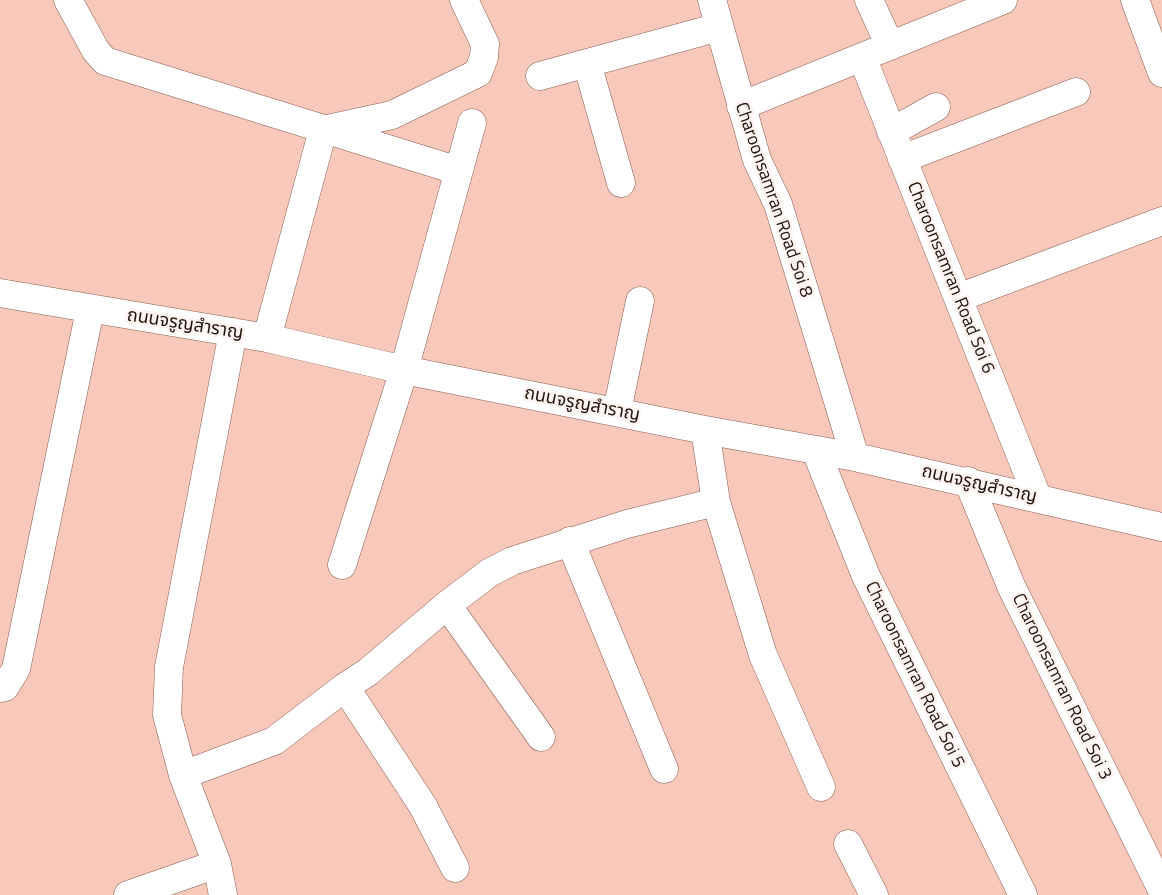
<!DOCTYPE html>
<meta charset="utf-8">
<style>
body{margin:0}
canvas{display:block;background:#f8c8ba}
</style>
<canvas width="1162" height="895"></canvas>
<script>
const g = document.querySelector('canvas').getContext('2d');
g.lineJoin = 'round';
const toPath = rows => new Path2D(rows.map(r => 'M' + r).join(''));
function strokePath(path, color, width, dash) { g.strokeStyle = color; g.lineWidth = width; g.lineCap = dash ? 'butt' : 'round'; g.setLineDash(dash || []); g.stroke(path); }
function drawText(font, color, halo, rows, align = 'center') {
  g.font = font + ' "Titillium Web","Noto Sans Thai",sans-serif'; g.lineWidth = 5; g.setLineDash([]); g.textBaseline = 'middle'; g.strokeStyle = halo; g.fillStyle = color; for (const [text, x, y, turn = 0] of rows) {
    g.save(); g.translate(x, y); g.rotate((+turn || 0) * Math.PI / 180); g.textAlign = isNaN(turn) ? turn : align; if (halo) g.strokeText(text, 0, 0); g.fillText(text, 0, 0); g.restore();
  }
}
const minor = toPath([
 [68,0,96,51,105,61,459,171],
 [712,0,757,160,778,204,855,457],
 [869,0,890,46],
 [1135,0,1162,73],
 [862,57,1038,499],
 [587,63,621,183],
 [540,76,719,27],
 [741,106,1003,0],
 [891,132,936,107],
 [902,159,1076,92],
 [0,293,267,338,404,370,705,430,855,457,1162,527],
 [958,298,1162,221],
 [267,338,323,130,392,115,478,73,484,57,485,44,464,0],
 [617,411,640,301],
 [705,430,716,502,763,655,821,787],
 [816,451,866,576,1023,895],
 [968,481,1012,588,1162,890],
 [570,541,664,769],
 [342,565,404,370,472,123],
 [447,605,541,737],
 [0,688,5,687,16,669,90,310],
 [183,775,274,741,345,687],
 [848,844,874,895],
 [455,868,423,806,345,687,368,672,447,605,489,573,512,561,627,524,716,502],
 [128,895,217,864],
 [223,895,217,864,183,775,167,715,169,667,233,332]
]);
const streetNames = [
 ["Charoonsamran Road Soi 8",773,200,71],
 ["Charoonsamran Road Soi 6",950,278,68],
 ["ถนนจรูญสำราญ",185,325,9],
 ["ถนนจรูญสำราญ",582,405,11],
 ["ถนนจรูญสำราญ",979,485,13],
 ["Charoonsamran Road Soi 5",914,675,64],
 ["Charoonsamran Road Soi 3",1061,687,64]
];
strokePath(minor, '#875d52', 29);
strokePath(minor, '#fff', 28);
drawText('18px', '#24130f', '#fdf3f0', streetNames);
</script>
